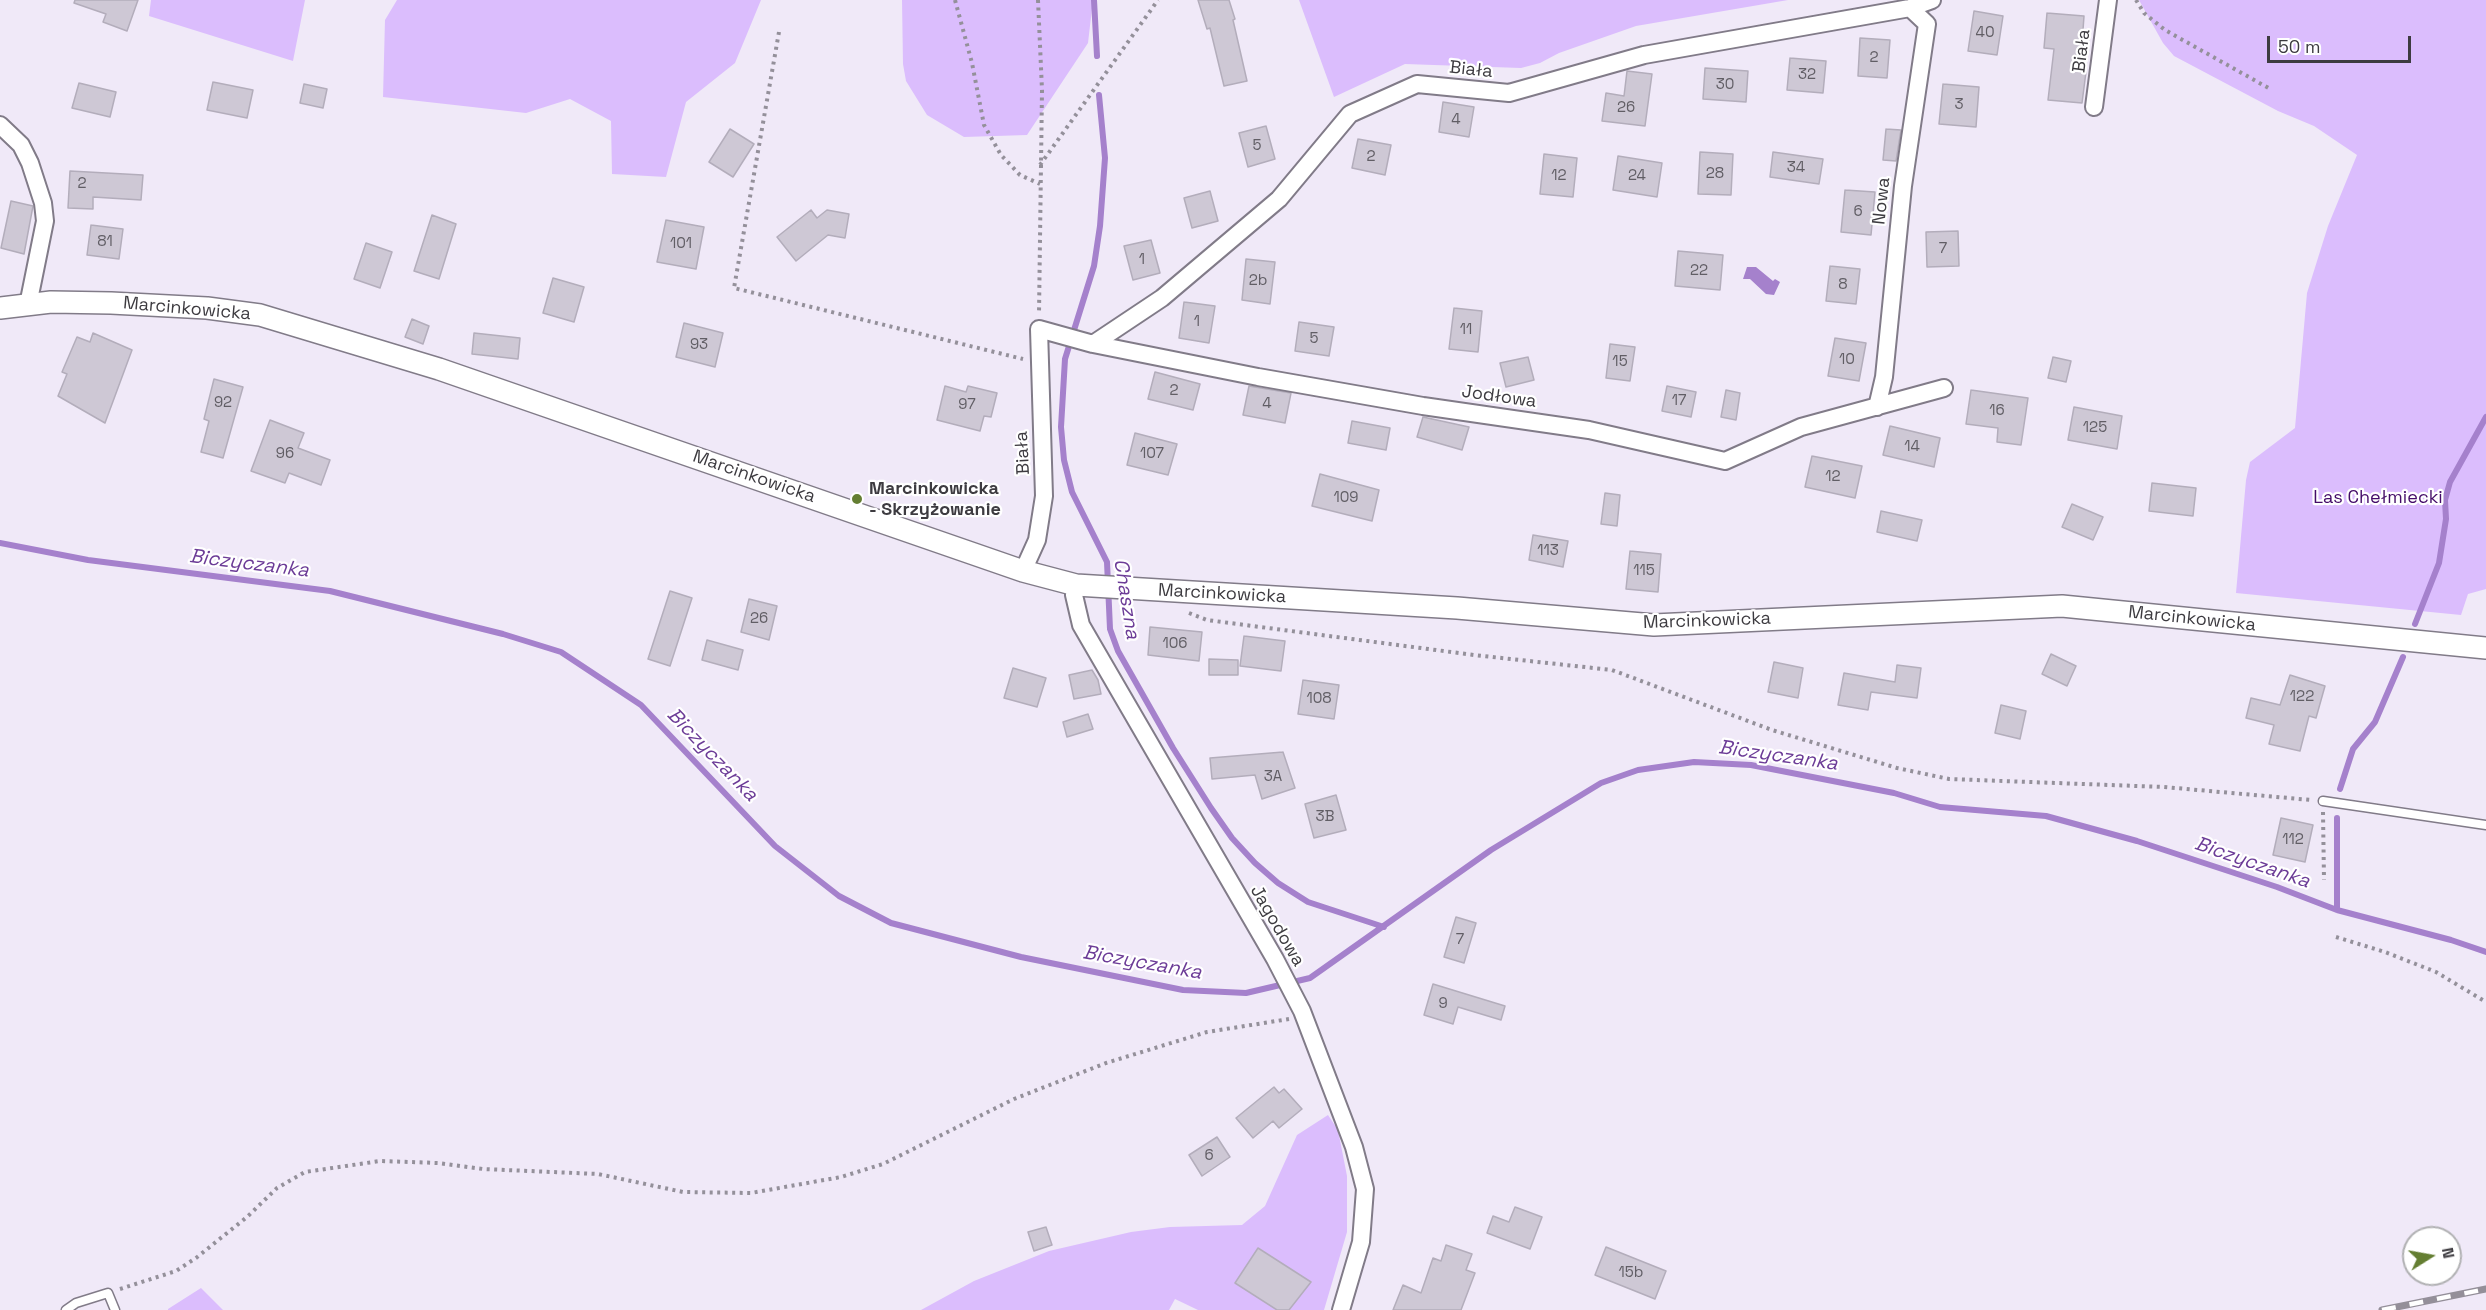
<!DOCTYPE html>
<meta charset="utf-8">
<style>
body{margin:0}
#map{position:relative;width:2486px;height:1310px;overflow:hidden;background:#f0e9f8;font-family:"Space Grotesk",sans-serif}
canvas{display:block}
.north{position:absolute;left:2402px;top:1226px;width:60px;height:60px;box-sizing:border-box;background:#fff;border:2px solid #b1b1b3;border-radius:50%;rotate:79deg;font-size:16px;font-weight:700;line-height:24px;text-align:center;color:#3d3b40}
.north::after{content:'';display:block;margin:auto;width:21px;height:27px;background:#647e32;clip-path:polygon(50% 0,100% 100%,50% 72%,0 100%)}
.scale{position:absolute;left:2267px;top:36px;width:144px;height:27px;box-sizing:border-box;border:3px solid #3d3b40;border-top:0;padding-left:8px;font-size:18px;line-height:21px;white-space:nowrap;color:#3d3b40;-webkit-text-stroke:4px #fff;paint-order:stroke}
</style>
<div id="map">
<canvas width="2486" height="1310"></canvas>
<div class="north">N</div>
<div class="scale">50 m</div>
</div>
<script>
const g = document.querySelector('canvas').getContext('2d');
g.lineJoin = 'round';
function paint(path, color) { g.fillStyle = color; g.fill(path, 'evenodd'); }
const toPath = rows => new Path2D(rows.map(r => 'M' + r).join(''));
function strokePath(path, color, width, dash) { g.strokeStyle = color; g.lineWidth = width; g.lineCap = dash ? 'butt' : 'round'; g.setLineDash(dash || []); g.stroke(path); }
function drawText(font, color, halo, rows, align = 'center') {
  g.font = font + ' "Space Grotesk",sans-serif'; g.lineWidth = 4.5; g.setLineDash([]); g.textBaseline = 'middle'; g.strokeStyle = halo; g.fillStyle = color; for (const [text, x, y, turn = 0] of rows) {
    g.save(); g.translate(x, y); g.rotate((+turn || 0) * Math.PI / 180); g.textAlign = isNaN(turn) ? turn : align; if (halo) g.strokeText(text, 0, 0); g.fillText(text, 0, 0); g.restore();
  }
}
const green = toPath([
 [151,0,305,0,293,61,149,16],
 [397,0,761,0,735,63,686,102,666,177,612,174,611,121,570,99,526,113,383,97,385,20],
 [902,0,1093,0,1088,43,1027,135,964,137,927,115,906,81,903,64],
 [1299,0,1788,0,1636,26,1559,53,1540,63,1521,68,1405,64,1334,97],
 [2139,0,2486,0,2486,589,2468,594,2461,615,2236,593,2246,480,2250,462,2295,428,2307,293,2328,226,2357,155,2314,126,2278,111,2174,56,2163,43],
 [1328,1115,1338,1130,1347,1176,1347,1232,1324,1310,1198,1310,1175,1299,1169,1310,921,1310,974,1281,1049,1251,1131,1232,1170,1227,1242,1225,1265,1206,1297,1135],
 [201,1288,223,1310,168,1310,168,1309]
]);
const water = toPath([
 [1747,267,1756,267,1773,281,1775,279,1780,282,1774,295,1766,294,1750,279,1743,279]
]);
const stream = toPath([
 [1094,0,1097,56],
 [1099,95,1105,158,1100,226,1094,266,1065,359,1061,427,1064,460,1072,492,1107,562,1110,629,1118,651,1173,748,1211,808,1232,838,1255,863,1278,883,1308,902,1384,927],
 [0,543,88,560,330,591,503,634,561,652,641,705,775,846,839,896,891,923,1021,957,1183,990,1246,993,1310,978,1491,850,1601,783,1638,770,1694,762,1751,765,1894,793,1940,807,2046,816,2137,841,2277,887,2337,910,2451,940,2486,952],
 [2415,624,2439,563,2446,519,2445,500,2450,482,2486,417],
 [2340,789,2353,749,2375,722,2403,657],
 [2337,818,2337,910]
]);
const building = toPath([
 [75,0,138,0,127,31,103,22,106,14,74,3,75,0],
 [1198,0,1229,0,1235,19,1233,20,1247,81,1224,86,1210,28,1207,29,1198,0],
 [1974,11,2003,16,1997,55,1968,51,1974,11],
 [2047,13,2084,16,2080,71,2086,72,2082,103,2048,100,2054,49,2044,48,2047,13],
 [1860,38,1890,40,1887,78,1858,76,1860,38],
 [1790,58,1826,61,1823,93,1787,90,1790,58],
 [1705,68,1748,71,1746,102,1703,99,1705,68],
 [1627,71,1652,74,1645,126,1602,121,1606,93,1624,96,1627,71],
 [213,82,253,90,247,118,207,110,213,82],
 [79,83,116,92,110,117,72,108,79,83],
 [304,84,327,89,323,108,300,103,304,84],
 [1943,84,1979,87,1976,127,1939,124,1943,84],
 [1443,102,1474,107,1469,137,1439,132,1443,102],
 [1266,126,1275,159,1248,167,1239,133,1266,126],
 [730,129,754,144,733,177,709,162,730,129],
 [1886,129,1901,130,1896,161,1883,160,1886,129],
 [1358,139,1391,145,1385,175,1352,168,1358,139],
 [1700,152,1733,154,1731,195,1698,194,1700,152],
 [1773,152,1823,159,1819,184,1770,177,1773,152],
 [1544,154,1577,158,1573,197,1540,194,1544,154],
 [1618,156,1662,163,1657,197,1613,190,1618,156],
 [70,171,143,175,141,200,93,197,93,209,68,208,70,171],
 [1845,190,1875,192,1871,235,1841,232,1845,190],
 [1210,191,1218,221,1192,228,1184,198,1210,191],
 [11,201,33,206,24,254,1,248,11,201],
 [811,210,817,218,827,210,849,214,845,238,828,235,796,261,777,237,811,210],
 [432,215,456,224,439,279,414,271,432,215],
 [666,220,704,227,696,269,657,262,666,220],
 [91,225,123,229,119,259,87,255,91,225],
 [1958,231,1959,266,1927,267,1926,232,1958,231],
 [1151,240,1160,273,1133,280,1124,246,1151,240],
 [366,243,392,252,380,288,354,279,366,243],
 [1678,251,1723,255,1720,290,1675,286,1678,251],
 [1246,259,1275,262,1270,304,1242,300,1246,259],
 [1830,266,1860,269,1856,304,1826,301,1830,266],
 [553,278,584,287,574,322,543,313,553,278],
 [1184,302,1215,306,1209,343,1179,338,1184,302],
 [1454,308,1482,311,1478,352,1449,349,1454,308],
 [412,319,429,326,423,344,405,337,412,319],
 [1299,322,1334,327,1329,356,1295,351,1299,322],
 [684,323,723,333,715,367,676,357,684,323],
 [93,333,132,350,105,423,58,396,67,374,62,372,77,337,90,342,93,333],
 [474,333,520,338,518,359,472,354,474,333],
 [1835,338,1866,343,1859,381,1828,376,1835,338],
 [1610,344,1635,347,1630,381,1606,378,1610,344],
 [1528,357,1534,380,1506,387,1500,363,1528,357],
 [2053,357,2071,361,2066,382,2048,378,2053,357],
 [1155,372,1200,384,1193,410,1148,399,1155,372],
 [214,379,243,387,223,458,201,452,209,421,204,419,214,379],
 [945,386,966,392,968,386,997,393,991,417,984,416,980,431,937,420,945,386],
 [1249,386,1291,393,1285,423,1243,415,1249,386],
 [1667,386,1696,392,1691,417,1662,411,1667,386],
 [1726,390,1740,393,1736,420,1721,417,1726,390],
 [1971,390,2028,398,2021,445,1997,442,1998,428,1966,424,1971,390],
 [2074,407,2122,416,2117,449,2068,440,2074,407],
 [1423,417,1469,427,1462,450,1417,437,1423,417],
 [270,420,304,433,298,448,330,460,321,485,289,473,285,483,251,471,270,420],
 [1352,421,1390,428,1386,450,1348,443,1352,421],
 [1890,426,1940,438,1934,467,1883,455,1890,426],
 [1135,433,1177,444,1168,475,1127,465,1135,433],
 [1812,456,1862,466,1855,498,1805,487,1812,456],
 [1320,474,1379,490,1372,521,1312,506,1320,474],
 [2152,483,2196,488,2193,516,2149,511,2152,483],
 [1605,493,1620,495,1617,526,1601,524,1605,493],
 [2072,504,2103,517,2093,540,2062,527,2072,504],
 [1881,511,1922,520,1917,541,1877,532,1881,511],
 [1533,535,1568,541,1563,567,1529,560,1533,535],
 [1630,551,1661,554,1658,592,1626,589,1630,551],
 [670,591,692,598,670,666,648,659,670,591],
 [749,599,777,606,769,640,741,632,749,599],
 [1150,627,1202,632,1199,661,1148,655,1150,627],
 [1244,636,1285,641,1281,671,1240,666,1244,636],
 [707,640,743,650,738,670,702,660,707,640],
 [2051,654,2076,666,2067,686,2042,674,2051,654],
 [1209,659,1238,660,1238,675,1209,675,1209,659],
 [1774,662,1803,668,1798,698,1768,692,1774,662],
 [1897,665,1921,668,1917,698,1871,692,1868,710,1838,705,1844,673,1895,682,1897,665],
 [1013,668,1046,678,1037,707,1004,698,1013,668],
 [1092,670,1098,680,1101,694,1074,699,1069,675,1092,670],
 [2290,675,2325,686,2316,718,2309,716,2300,751,2269,744,2274,725,2246,718,2251,698,2280,705,2290,675],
 [1303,680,1339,685,1334,719,1298,714,1303,680],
 [2001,705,2026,711,2020,739,1995,733,2001,705],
 [1088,714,1093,729,1067,737,1063,722,1088,714],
 [1283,752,1295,788,1262,799,1255,775,1212,779,1210,758,1283,752],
 [1336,795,1346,830,1314,838,1305,804,1336,795],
 [2281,818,2313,825,2305,862,2273,855,2281,818],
 [1456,917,1476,923,1464,963,1444,957,1456,917],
 [1433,984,1505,1006,1501,1020,1458,1007,1453,1024,1424,1015,1433,984],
 [1274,1087,1279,1093,1284,1089,1302,1109,1279,1128,1273,1121,1253,1138,1236,1118,1274,1087],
 [1217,1137,1230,1157,1202,1176,1189,1155,1217,1137],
 [1515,1207,1542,1217,1530,1249,1487,1233,1493,1216,1509,1222,1515,1207],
 [1046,1227,1052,1245,1034,1251,1028,1232,1046,1227],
 [1446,1245,1472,1254,1466,1270,1475,1273,1461,1310,1393,1310,1403,1285,1421,1293,1433,1258,1441,1261,1446,1245],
 [1606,1247,1666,1271,1655,1299,1595,1275,1606,1247],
 [1258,1248,1311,1282,1289,1310,1277,1310,1235,1283,1258,1248]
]);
const path = toPath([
 [955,0,972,63,984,125,1001,155,1020,175,1040,184],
 [1038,0,1042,90,1039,314],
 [2136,0,2144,13,2165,30,2272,90],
 [779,32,734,288,1023,359],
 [1040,165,1158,0],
 [1189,613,1207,620,1474,655,1612,670,1772,730,1897,768,1949,779,2164,787,2311,800],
 [2323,812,2324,880],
 [2336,937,2385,952,2436,972,2486,1002],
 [120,1289,176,1271,196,1258,247,1217,277,1188,305,1172,380,1161,438,1163,483,1169,598,1174,683,1192,751,1193,841,1177,883,1164,1014,1099,1106,1063,1207,1032,1289,1019]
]);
const service = toPath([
 [2323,801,2486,825],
 [66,1310,76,1303,108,1293,115,1310]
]);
const minor = toPath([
 [2094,107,2108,0],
 [0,125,21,145,30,163,43,203,45,221,28,305],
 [1093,344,1162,298,1279,199,1350,114,1417,84,1509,93,1644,55,1910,8,1932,0],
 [1877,407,1884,377,1903,186,1927,24,1910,8],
 [1023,571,1037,540,1044,496,1039,329,1093,344,1258,377,1423,406,1589,430,1725,461,1801,427,1944,388],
 [1076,585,1074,595,1081,625,1275,959,1302,1011,1354,1147,1365,1189,1361,1242,1341,1310]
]);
const tertiary = toPath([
 [0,308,51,302,111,303,207,308,260,315,439,369,1023,571,1076,585,1457,608,1654,625,2062,606,2486,648]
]);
const rail = toPath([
 [2382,1310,2486,1289]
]);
const markers = [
 [857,499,6,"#647e32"]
];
const numberNames = [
 ["40",1985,33],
 ["2",1874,58],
 ["32",1807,75],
 ["30",1725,85],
 ["3",1959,105],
 ["26",1626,108],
 ["4",1456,120],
 ["5",1257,146],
 ["2",1371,157],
 ["34",1796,168],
 ["28",1715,174],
 ["12",1559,176],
 ["24",1637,176],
 ["2",82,184],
 ["6",1858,212],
 ["81",105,242],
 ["101",681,244],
 ["7",1943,249],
 ["1",1142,260],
 ["22",1699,271],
 ["2b",1258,281],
 ["8",1843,285],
 ["1",1197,322],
 ["11",1466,330],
 ["5",1314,339],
 ["93",699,345],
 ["10",1847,360],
 ["15",1620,362],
 ["2",1174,391],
 ["17",1679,401],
 ["92",223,403],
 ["4",1267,404],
 ["97",967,405],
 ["16",1997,411],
 ["125",2095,428],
 ["14",1912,447],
 ["96",285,454],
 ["107",1152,454],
 ["12",1833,477],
 ["109",1346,498],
 ["113",1548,551],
 ["115",1644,571],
 ["26",759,619],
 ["106",1175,644],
 ["122",2302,697],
 ["108",1319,699],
 ["3A",1273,777],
 ["3B",1325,817],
 ["112",2293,840],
 ["7",1460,940],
 ["9",1443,1004],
 ["6",1209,1156],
 ["15b",1631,1273]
];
const streetNames = [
 ["Biała",2082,51,-83],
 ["Biała",1471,70,6],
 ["Nowa",1882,201,-84],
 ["Marcinkowicka",187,309,5],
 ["Jodłowa",1499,397,8],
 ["Biała",1023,453,-93],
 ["Marcinkowicka",754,477,19],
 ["Marcinkowicka",1222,594,3],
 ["Marcinkowicka",2192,619,6],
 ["Marcinkowicka",1707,621,-2],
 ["Jagodowa",1277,926,60]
];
const poiNames = [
 ["Marcinkowicka",869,489],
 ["- Skrzyżowanie",869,510]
];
const parkNames = [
 ["Las Chełmiecki",2378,498]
];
const waterNames = [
 ["Biczyczanka",249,564,7],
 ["Chaszna",1126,599,81],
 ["Biczyczanka",712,755,46],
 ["Biczyczanka",1778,756,8],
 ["Biczyczanka",2252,863,19],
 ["Biczyczanka",1142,963,10]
];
paint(green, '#dbbdfd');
paint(water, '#a581cc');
strokePath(stream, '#a581cc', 6);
paint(building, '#cec8d5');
strokePath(building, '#b3adbb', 1.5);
strokePath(service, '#817b88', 11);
strokePath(minor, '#817b88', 20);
strokePath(tertiary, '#817b88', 24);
strokePath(path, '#94909a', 4, [3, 4.5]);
strokePath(service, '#fff', 8);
strokePath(minor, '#fff', 16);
strokePath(tertiary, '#fff', 21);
strokePath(rail, '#948f99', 7);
strokePath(rail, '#fff', 4.5, [14]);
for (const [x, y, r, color] of markers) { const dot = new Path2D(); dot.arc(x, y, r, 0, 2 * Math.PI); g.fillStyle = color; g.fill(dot); strokePath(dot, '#fff', 2); }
drawText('15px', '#615e65', null, numberNames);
drawText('18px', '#3d3b40', '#fff', streetNames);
drawText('bold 18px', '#3d3b40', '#fff', poiNames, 'left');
drawText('18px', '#430b68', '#fff', parkNames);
drawText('italic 20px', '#6c3c97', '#fff', waterNames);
</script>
